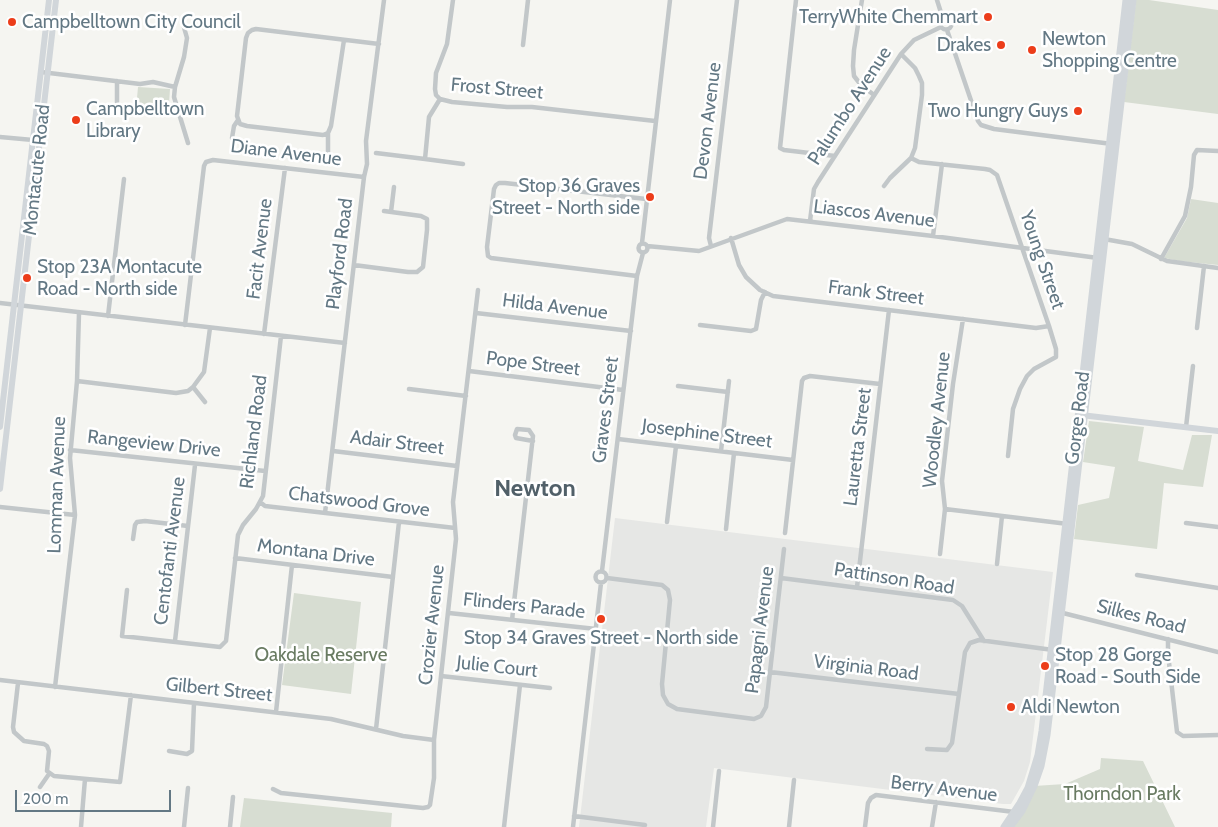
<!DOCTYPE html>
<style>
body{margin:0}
#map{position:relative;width:1218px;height:827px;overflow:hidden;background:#f5f5f1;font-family:Cabin,sans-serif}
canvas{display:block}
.scale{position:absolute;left:15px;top:790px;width:156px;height:22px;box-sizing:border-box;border:2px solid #637884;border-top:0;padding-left:6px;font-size:15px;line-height:18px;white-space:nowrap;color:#637884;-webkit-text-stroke:4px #fff;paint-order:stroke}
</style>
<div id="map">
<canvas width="1218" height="827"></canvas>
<div class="scale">200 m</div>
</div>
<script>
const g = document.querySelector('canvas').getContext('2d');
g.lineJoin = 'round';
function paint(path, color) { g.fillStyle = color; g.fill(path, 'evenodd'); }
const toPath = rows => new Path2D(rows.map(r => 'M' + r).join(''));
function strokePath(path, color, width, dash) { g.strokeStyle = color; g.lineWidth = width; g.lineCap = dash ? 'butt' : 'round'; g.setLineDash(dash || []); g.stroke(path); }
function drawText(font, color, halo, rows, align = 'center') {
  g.font = font + ' Cabin,sans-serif'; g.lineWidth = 5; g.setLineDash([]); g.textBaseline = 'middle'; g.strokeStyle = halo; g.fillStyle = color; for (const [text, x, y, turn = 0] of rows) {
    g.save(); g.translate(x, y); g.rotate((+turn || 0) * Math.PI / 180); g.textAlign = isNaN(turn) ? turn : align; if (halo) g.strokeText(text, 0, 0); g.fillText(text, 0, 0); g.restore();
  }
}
const built = toPath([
 [615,518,1053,572,1030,762,1024,781,1011,804,1003,804,714,768,706,827,579,827]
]);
const green = toPath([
 [1136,0,1149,0,1218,10,1218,114,1124,102],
 [138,87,170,89,169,104,156,103,154,111,136,109],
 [1191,199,1218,203,1218,265,1179,261,1164,258,1187,218],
 [1089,421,1144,427,1138,461,1183,470,1192,435,1212,435,1203,487,1164,483,1157,549,1074,539,1078,505,1109,498,1115,467,1083,462],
 [294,593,361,602,351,694,282,685],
 [1101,758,1143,761,1175,827,1010,827,1034,786,1065,784,1100,769],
 [244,798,392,813,391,827,240,827]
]);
const street = toPath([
 [453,0,447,44,436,73,435,89,436,95,440,99,452,102,507,107,532,107,655,121],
 [796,0,780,148,784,150,835,156],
 [862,0,854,50,853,66,854,76,861,85,874,95],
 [937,0,943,19],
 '940.5 24a5.5 5.5 0 1 1 11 0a5.5 5.5 0 1 1-11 0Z',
 [183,24,187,38,184,57,175,87,174,97,188,143],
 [947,30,978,121,981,125,994,129,1112,144],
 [344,40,331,126,328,133,323,135,247,126,240,124,237,116,246,38,248,33,252,30,256,29,379,44],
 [523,45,528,0],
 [41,72,140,84,153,82,175,87],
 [117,81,117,106,120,112,127,113],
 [440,99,429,117,425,159,463,164],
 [328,133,328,157],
 [0,137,33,140],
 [232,138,234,126,238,120],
 [376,153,425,159],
 [911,158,919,162,985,169,990,170,997,175,1049,326,1056,349,1056,357,1034,369,1027,376,1020,389,1013,409,1008,456],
 [884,186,890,178,911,158,915,148,922,95,922,83,919,76,915,68,901,54],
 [391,212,394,187],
 [810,221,814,189,818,182,901,54,914,40,941,27],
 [933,236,942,164],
 [731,238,739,265,746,277,760,290,773,296,1036,328,1049,326],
 [1104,239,1132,244,1167,261,1218,268],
 [642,243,670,0],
 '638.5 248a4.5 4.5 0 1 1 9 0a4.5 4.5 0 1 1-9 0Z',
 [647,246,699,251,787,219,933,236,1098,258],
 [711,246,709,238,737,0],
 [1161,259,1185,216,1191,187,1194,155,1197,150,1218,151],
 [354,265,408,272,417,272,423,267,427,230,427,219,421,216,384,211],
 [637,276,491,258,488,256,487,247,494,189,496,185,499,183,505,183,646,199],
 [0,303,345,343],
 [476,313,631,331],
 [108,316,124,179],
 [185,325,204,166,206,162,213,160,364,177],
 [700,325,751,331,756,329,761,300,765,292],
 [1197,328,1204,266],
 [264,334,285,168],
 [469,371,623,390],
 [77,381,176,393,188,391,193,387,204,372,210,328],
 [678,386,728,392],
 [193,387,205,402],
 [409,389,466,396],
 [1186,427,1193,366],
 [618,439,793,460],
 [70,450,265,471],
 [333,451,457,466],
 [721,451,729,381],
 [260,502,265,506,455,528],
 [0,507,75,515],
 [945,509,1068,524],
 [325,513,364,177,367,164,366,141,384,0],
 [667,522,676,446],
 [1186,523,1218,527],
 [726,529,734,453],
 [785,533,802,381,804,378,810,376,880,384],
 [133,539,135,525,137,522,145,521,188,526],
 [940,554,945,509,942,481,953,384,963,319],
 [235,558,393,577],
 [997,564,1002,516],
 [602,571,637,276,643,253],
 '595.5 577a5.5 5.5 0 1 1 11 0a5.5 5.5 0 1 1-11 0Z',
 [1137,575,1218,588],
 [607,578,662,585,668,590,670,600,662,684,663,695,668,704,677,709,754,719,761,716,766,707,784,549],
 [781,578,953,600,962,606,984,641],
 [857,587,889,310],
 [127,590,122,636,220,647,226,641,238,535,243,525,256,509,263,496,281,336],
 [1059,612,1218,652],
 [449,613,596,629],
 [512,620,533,436,529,430,517,429,515,435,516,438,533,441],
 [1168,639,1168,654,1177,732,1183,736,1218,735],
 [175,641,195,465],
 [770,672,959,694],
 [441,676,550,688],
 [0,680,331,719,403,736,434,740],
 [18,683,13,727,14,732,24,741,44,744,47,746,49,751,47,771,54,776,120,782,131,695],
 [55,687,75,515,70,458,77,381,79,313],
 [276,712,292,565],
 [376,729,399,522],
 [927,749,947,750,952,743,965,652,970,643,979,640,1053,650],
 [169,751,187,754,192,751,194,703],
 [40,787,49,774],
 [273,789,281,793,423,808,428,807,430,805,434,778,434,740,456,539,453,502,478,290],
 [574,816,645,825],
 [81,827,85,779],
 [184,827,188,788],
 [230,827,233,797],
 [504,827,520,685],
 [573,827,601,583],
 [713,827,719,771],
 [789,827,794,780],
 [865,827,868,803,871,798,876,795,1014,812],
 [932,827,936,802]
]);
const secondary = toPath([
 [1081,415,1218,431],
 [0,427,49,0],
 [0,489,56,0]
]);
const primary = toPath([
 [1004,827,1020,803,1028,788,1038,755,1042,731,1126,0],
 [1010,827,1022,811,1034,786,1041,766,1047,735,1133,0]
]);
const markers = [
 [988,17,5,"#ec3d1a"],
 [12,22,5,"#ec3d1a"],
 [1001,45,5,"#ec3d1a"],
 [1032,50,5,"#ec3d1a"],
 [1078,111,5,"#ec3d1a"],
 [76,120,5,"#ec3d1a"],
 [650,197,5,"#ec3d1a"],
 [27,278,5,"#ec3d1a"],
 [601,619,5,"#ec3d1a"],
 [1045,666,5,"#ec3d1a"],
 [1011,707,5,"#ec3d1a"]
];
const poiNames = [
 ["TerryWhite Chemmart",978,17,"right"],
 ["Campbelltown City Council",22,22],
 ["Newton",1042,39],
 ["Shopping Centre",1042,61],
 ["Drakes",991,45,"right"],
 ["Campbelltown",86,109],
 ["Library",86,131],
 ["Two Hungry Guys",1068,111,"right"],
 ["Stop 36 Graves",640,186,"right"],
 ["Street - North side",640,208,"right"],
 ["Stop 23A Montacute",37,267],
 ["Road - North side",37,289],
 ["Stop 34 Graves Street - North side",601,638,"center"],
 ["Stop 28 Gorge",1055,655],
 ["Road - South Side",1055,677],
 ["Aldi Newton",1021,707]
];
const streetNames = [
 ["Frost Street",497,89,5],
 ["Palumbo Avenue",850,106,-57],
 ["Devon Avenue",708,121,-83],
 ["Diane Avenue",286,153,7],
 ["Montacute Road",37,170,-84],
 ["Liascos Avenue",874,214,7],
 ["Facit Avenue",260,249,-83],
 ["Playford Road",340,254,-83],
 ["Young Street",1042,260,71],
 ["Frank Street",876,293,7],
 ["Hilda Avenue",555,307,7],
 ["Pope Street",533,364,7],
 ["Graves Street",606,410,-83],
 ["Gorge Road",1078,418,-83],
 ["Woodley Avenue",937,420,-84],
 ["Richland Road",254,432,-83],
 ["Josephine Street",707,434,7],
 ["Adair Street",397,443,7],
 ["Rangeview Drive",154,444,6],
 ["Lauretta Street",858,447,-83],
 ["Lomman Avenue",57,485,-88],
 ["Chatswood Grove",359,502,7],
 ["Centofanti Avenue",170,551,-83],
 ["Montana Drive",316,553,7],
 ["Pattinson Road",894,579,9],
 ["Flinders Parade",524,606,6],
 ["Silkes Road",1141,617,14],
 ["Crozier Avenue",432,625,-84],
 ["Papagni Avenue",760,630,-83],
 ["Julie Court",497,667,6],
 ["Virginia Road",866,668,7],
 ["Gilbert Street",219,690,6],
 ["Berry Avenue",944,789,7]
];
const parkNames = [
 ["Oakdale Reserve",321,655],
 ["Thorndon Park",1122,794]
];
const districtNames = [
 ["Newton",535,489]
];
paint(built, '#e6e7e5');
paint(green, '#d7ddd2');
strokePath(street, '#c2c7c9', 4.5);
strokePath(secondary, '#d1d6da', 6);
strokePath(primary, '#d1d6da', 7);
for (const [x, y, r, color] of markers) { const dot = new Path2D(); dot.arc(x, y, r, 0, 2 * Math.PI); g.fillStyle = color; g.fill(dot); strokePath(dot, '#fff', 2); }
drawText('19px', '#637884', '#fff', poiNames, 'left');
drawText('19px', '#637884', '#fff', streetNames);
drawText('19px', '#697b62', '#fff', parkNames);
drawText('bold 24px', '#516069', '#fff', districtNames);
</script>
